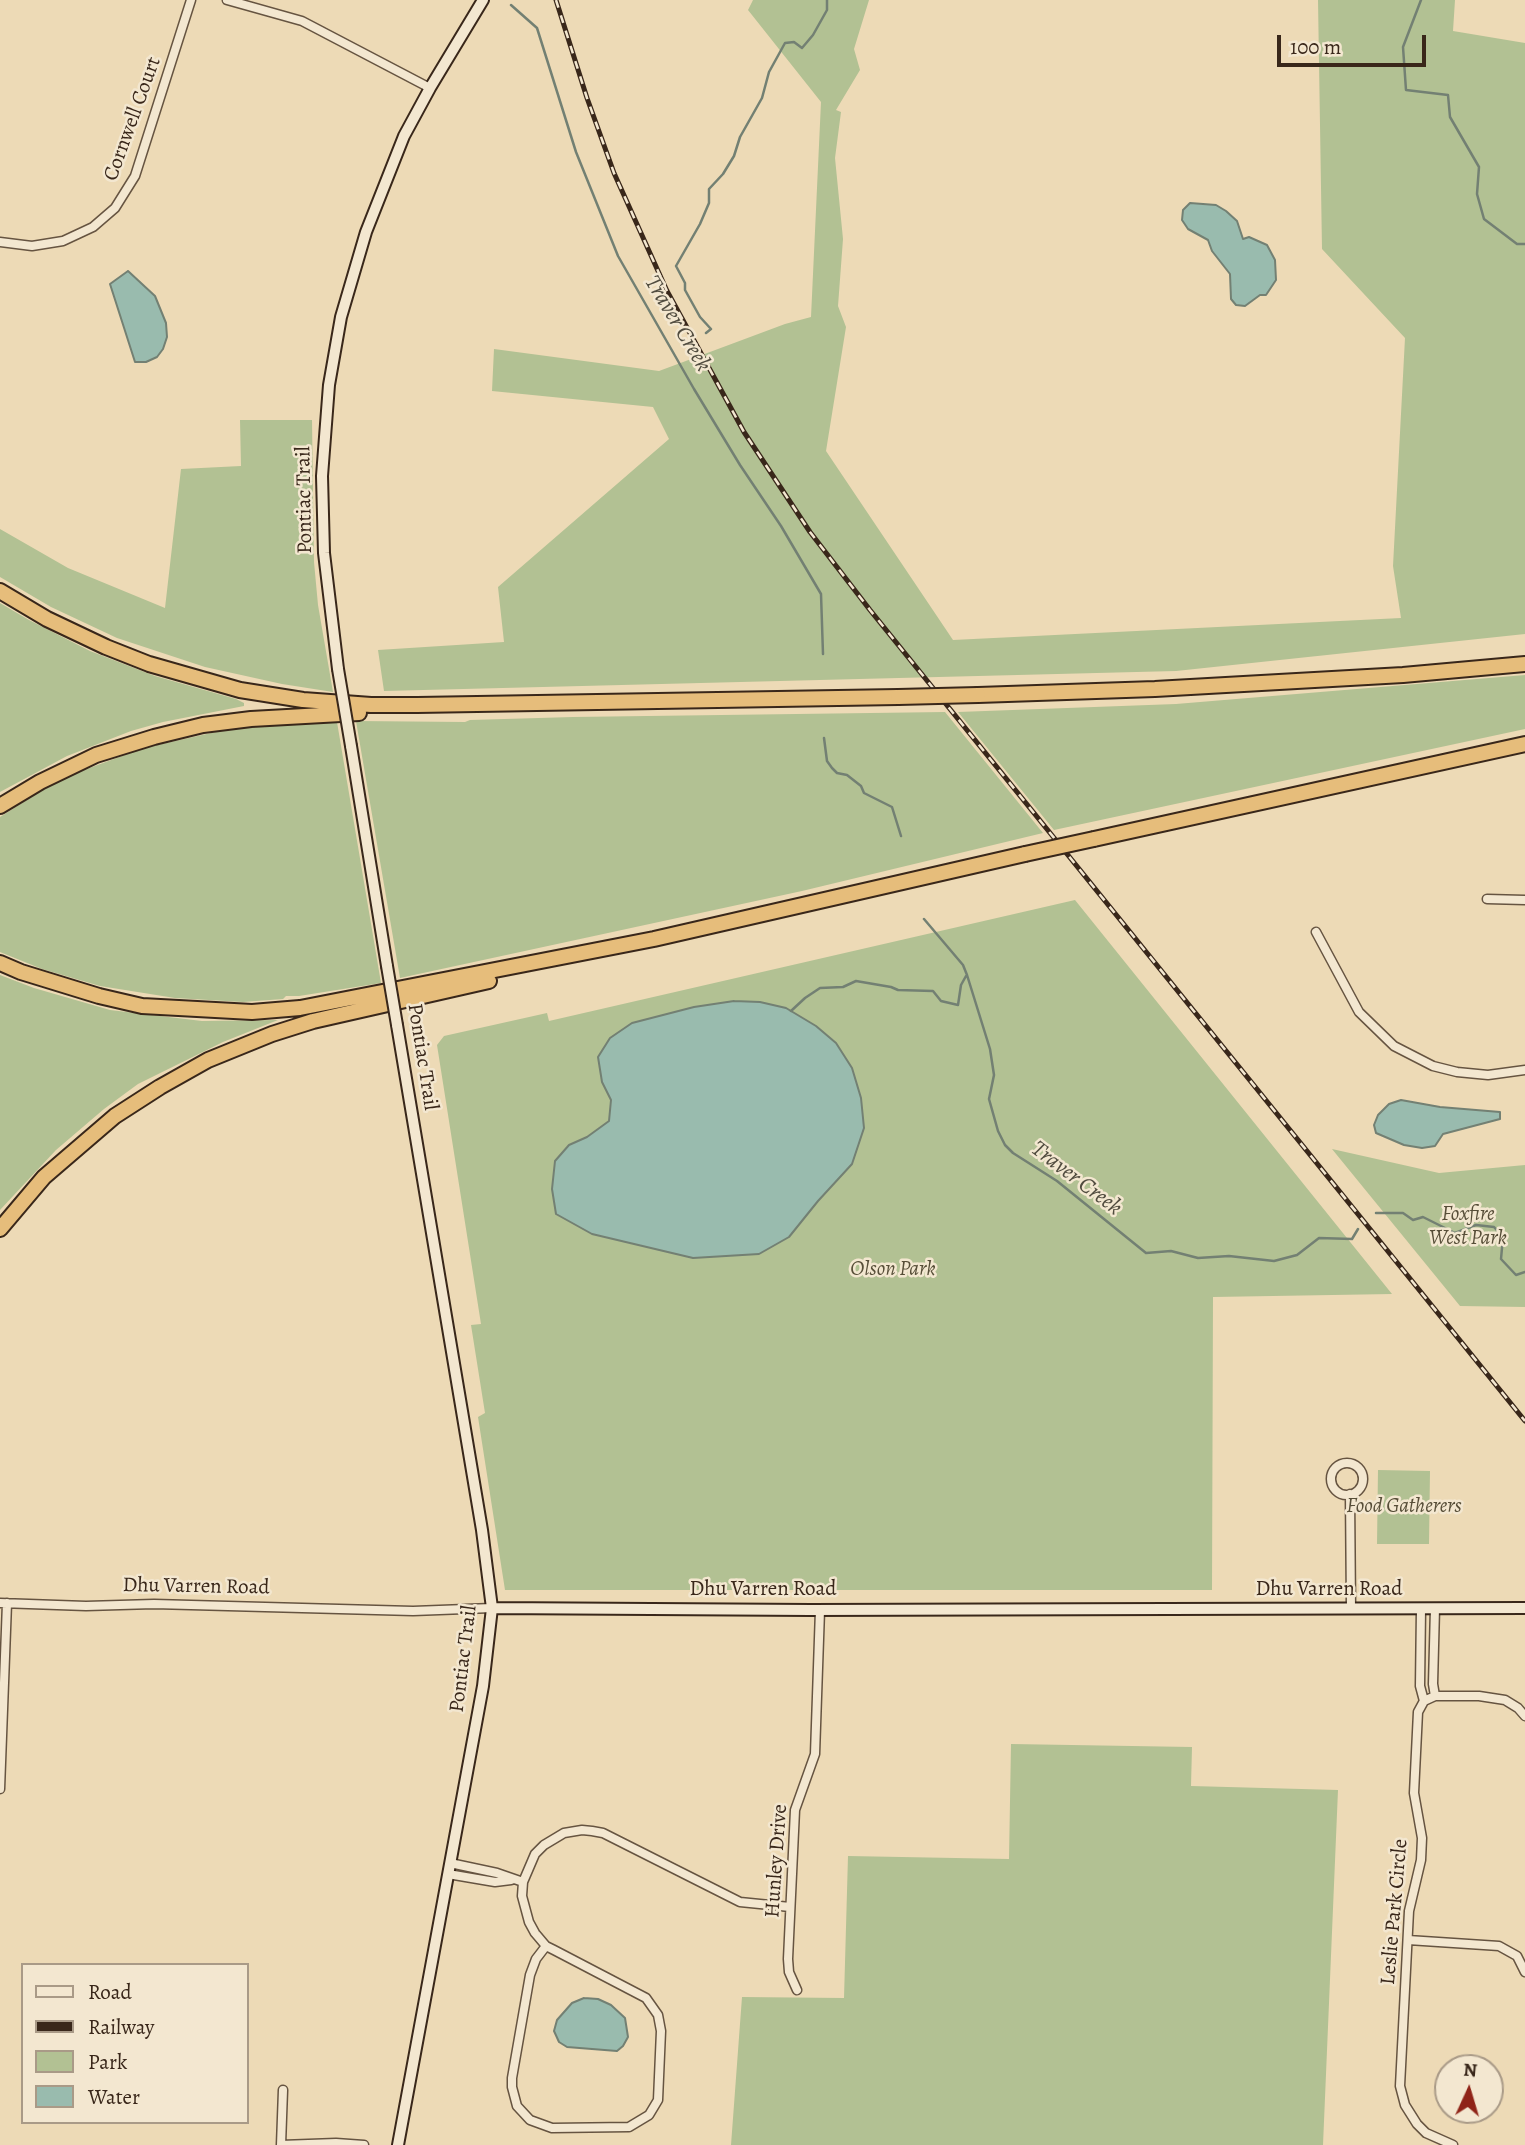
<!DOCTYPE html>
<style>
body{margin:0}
#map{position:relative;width:1525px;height:2145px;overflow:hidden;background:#eddab6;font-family:Alegreya,serif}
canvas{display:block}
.legend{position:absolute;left:21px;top:1963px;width:228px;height:161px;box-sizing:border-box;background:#f3e7d0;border:2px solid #a99a87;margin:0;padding:9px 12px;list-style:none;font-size:21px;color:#39271a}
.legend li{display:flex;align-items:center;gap:14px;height:35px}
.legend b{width:35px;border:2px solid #a99a87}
.north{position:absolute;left:1434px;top:2054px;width:70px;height:70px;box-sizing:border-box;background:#f3e7d0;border:2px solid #a99a87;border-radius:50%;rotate:4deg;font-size:19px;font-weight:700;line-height:28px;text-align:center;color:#39271a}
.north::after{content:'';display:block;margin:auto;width:24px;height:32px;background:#8f2418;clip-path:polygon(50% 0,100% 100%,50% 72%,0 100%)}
.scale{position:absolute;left:1277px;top:35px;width:149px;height:32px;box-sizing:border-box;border:4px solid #39271a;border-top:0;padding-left:9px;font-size:21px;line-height:24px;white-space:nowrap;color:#39271a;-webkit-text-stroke:5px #f3e7d0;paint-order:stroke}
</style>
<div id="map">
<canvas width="1525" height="2145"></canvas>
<ul class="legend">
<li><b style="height:9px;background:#f3e7d0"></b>Road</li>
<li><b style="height:9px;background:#39271a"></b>Railway</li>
<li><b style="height:19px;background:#b2c193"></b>Park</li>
<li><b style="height:19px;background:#99bbae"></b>Water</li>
</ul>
<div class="north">N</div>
<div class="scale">100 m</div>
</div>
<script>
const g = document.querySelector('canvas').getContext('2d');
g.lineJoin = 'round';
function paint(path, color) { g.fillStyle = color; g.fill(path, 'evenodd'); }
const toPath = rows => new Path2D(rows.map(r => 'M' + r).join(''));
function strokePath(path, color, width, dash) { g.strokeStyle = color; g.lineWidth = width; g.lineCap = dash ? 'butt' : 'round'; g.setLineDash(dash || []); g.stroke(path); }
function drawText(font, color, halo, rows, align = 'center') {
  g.font = font + ' Alegreya,serif'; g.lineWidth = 5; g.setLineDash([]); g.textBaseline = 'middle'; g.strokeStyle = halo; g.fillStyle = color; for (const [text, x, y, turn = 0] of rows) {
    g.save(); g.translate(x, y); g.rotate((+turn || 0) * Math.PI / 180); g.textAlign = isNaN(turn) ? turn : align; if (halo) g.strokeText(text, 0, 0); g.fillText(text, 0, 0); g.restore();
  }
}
const green = toPath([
 [753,0,869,0,854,49,860,70,836,110,841,112,835,158,843,239,838,306,846,327,826,451,953,640,1401,618,1393,566,1405,338,1322,249,1318,0,1455,0,1453,31,1525,43,1525,634,1176,671,384,691,378,650,504,642,498,587,669,439,653,407,492,391,494,349,659,371,785,324,811,317,821,102,748,10],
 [240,420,312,420,314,562,318,605,333,692,282,684,205,667,117,638,51,607,0,577,0,529,68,568,165,608,181,469,241,466],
 [0,603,29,620,90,651,155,676,236,699,244,703,244,706,163,722,131,731,67,756,0,792],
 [1525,675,1525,729,1054,830,958,712,1176,704],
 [945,712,1043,833,802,891,400,978,356,721,465,722,470,720,573,717],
 [299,722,337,722,381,983,299,996,286,996,283,999,243,1002,175,998,100,986,42,969,0,952,0,817,44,789,73,774,144,748,220,731],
 [1075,900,1392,1294,1213,1297,1212,1590,505,1590,478,1417,485,1413,471,1325,481,1324,437,1045,444,1036,547,1013,549,1021],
 [0,975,34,988,110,1010,202,1021,278,1020,223,1042,138,1084,104,1109,56,1150,0,1210],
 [1332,1149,1439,1173,1525,1165,1525,1307,1460,1306],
 [1378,1470,1430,1471,1429,1544,1377,1544],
 [1011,1744,1192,1747,1191,1786,1338,1790,1323,2145,731,2145,742,1997,844,1998,848,1856,1009,1859]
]);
const water = toPath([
 [1190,203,1216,205,1226,211,1237,221,1243,239,1249,237,1267,245,1275,260,1276,280,1266,295,1260,295,1245,306,1236,305,1231,299,1230,274,1212,251,1208,240,1188,229,1182,220,1183,210,1190,203],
 [128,271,155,296,166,323,167,337,163,349,157,357,146,362,135,362,110,284,128,271],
 [734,1001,760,1002,786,1008,816,1026,836,1043,852,1068,861,1098,864,1128,852,1164,818,1201,789,1237,759,1254,693,1258,592,1234,556,1214,552,1189,555,1161,569,1145,587,1137,609,1121,611,1100,602,1082,598,1057,610,1038,632,1023,694,1007,734,1001],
 [1401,1100,1440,1107,1500,1112,1500,1119,1443,1134,1435,1146,1422,1148,1404,1145,1376,1133,1374,1125,1378,1115,1389,1104,1401,1100],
 [584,1998,598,1999,611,2005,625,2018,628,2037,623,2046,617,2051,567,2047,559,2042,554,2031,557,2020,572,2003,584,1998]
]);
const stream = toPath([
 [1421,0,1403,47,1406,90,1448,95,1450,117,1479,167,1477,194,1484,219,1517,244,1525,244],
 [511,5,537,28,576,152,618,256,694,389,740,465,781,526,821,594,823,654],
 [706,333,711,329,700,317,685,290,685,283,676,266,700,224,709,203,709,189,723,174,734,156,740,137,762,98,769,72,785,43,794,42,802,48,813,35,827,10,827,0],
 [824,738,827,761,832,768,837,773,847,775,861,786,864,793,892,807,901,836],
 [924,919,963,965,967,975,990,1049,994,1075,989,1099,998,1131,1005,1145,1013,1153,1057,1181,1146,1253,1171,1251,1198,1258,1229,1256,1274,1261,1297,1255,1319,1238,1352,1239,1358,1229],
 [791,1011,805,998,820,988,843,987,856,981,891,987,898,990,933,991,941,1001,958,1005,961,985,966,976],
 [1376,1213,1403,1213,1413,1220,1423,1217,1455,1233,1476,1225,1494,1227,1503,1237,1501,1259,1516,1275,1525,1272]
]);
const minor = toPath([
 [227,0,302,21,430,88],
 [0,242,32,246,63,241,93,227,115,208,135,176,191,0],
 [1487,899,1525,900],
 [1316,932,1359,1012,1394,1046,1433,1066,1457,1072,1488,1075,1525,1070],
 '1331 1479a16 16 0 1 1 32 0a16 16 0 1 1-32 0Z',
 [1350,1494,1351,1609],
 [0,1603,86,1606,154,1604,413,1611,492,1608],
 [1421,1609,1420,1686,1424,1701],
 [1435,1696,1433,1684,1435,1608],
 [0,1789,7,1603],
 [450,1863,497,1873,523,1882],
 [448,1874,495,1882,511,1880],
 [1408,1940,1499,1946,1517,1956,1525,1972],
 [546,1946,536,1959,530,1975,512,2078,512,2087,517,2106,530,2120,552,2128,629,2127,649,2115,658,2100,661,2031,658,2015,646,1998,554,1950,546,1946,535,1933,529,1922,522,1896,523,1882,535,1854,544,1845,564,1833,582,1830,592,1831,603,1833,740,1902,790,1907],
 [797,1990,789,1972,788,1959,795,1810,815,1754,820,1610],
 [283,2090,281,2145,336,2143,364,2145],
 [1453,2145,1426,2133,1417,2124,1405,2105,1400,2086,1409,1911,1421,1860,1422,1838,1414,1793,1418,1712,1424,1701,1435,1696,1479,1696,1505,1700,1518,1708,1525,1716]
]);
const secondary = toPath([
 [338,669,324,553,322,476,329,385,341,317,366,232,404,136,430,88,483,0],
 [351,746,387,966],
 [397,1025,482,1530,492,1608,483,1686,398,2145],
 [492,1608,811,1610,1525,1608]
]);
const motorway = toPath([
 [0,591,47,619,106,647,149,664,240,690,303,700,371,705,417,705,898,697],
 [978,695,1155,689,1403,675,1525,664],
 [0,806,40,782,96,755,154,737,203,725,251,719,359,713],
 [1094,839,1525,744],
 [0,963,21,972,99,996,142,1006,252,1012,300,1008,654,939,1025,854],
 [0,1229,44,1177,115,1116,160,1087,208,1060,272,1034,313,1021,489,981]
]);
const rail = toPath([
 [556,0,587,98,614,173,667,291,744,432,810,532,870,610,1525,1421]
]);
const secondaryBridge = toPath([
 [338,669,351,746],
 [387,966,397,1025]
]);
const motorwayBridge = toPath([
 [898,697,978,695],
 [1025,854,1094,839]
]);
const streetNames = [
 ["Cornwell Court",133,119,-70],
 ["Pontiac Trail",305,500,-91],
 ["Pontiac Trail",422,1057,81],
 ["Dhu Varren Road",196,1587,1],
 ["Dhu Varren Road",763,1590],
 ["Dhu Varren Road",1329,1590],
 ["Pontiac Trail",464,1659,-83],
 ["Hunley Drive",777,1861,-86],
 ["Leslie Park Circle",1395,1912,-85]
];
const parkNames = [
 ["Foxfire",1468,1215],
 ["West Park",1468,1239],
 ["Olson Park",893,1270],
 ["Food Gatherers",1404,1507]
];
const waterNames = [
 ["Traver Creek",677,324,59],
 ["Traver Creek",1076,1179,37]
];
paint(green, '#b2c193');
paint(water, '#99bbae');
strokePath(water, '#738073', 2);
strokePath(stream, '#738073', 2.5);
strokePath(minor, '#665441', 11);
strokePath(secondary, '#39271a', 14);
strokePath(motorway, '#39271a', 18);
strokePath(minor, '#f3e7d0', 8);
strokePath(secondary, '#f3e7d0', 10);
strokePath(motorway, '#e6bd7b', 14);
strokePath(rail, '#39271a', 5);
strokePath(rail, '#f3e7d0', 2.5, [8]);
strokePath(secondaryBridge, '#39271a', 14, []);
strokePath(motorwayBridge, '#39271a', 18, []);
strokePath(secondaryBridge, '#f3e7d0', 10);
strokePath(motorwayBridge, '#e6bd7b', 14);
drawText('21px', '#39271a', '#f3e7d0', streetNames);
drawText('italic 21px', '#574e38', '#f3e7d0', parkNames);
drawText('italic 23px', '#514c3f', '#f3e7d0', waterNames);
</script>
